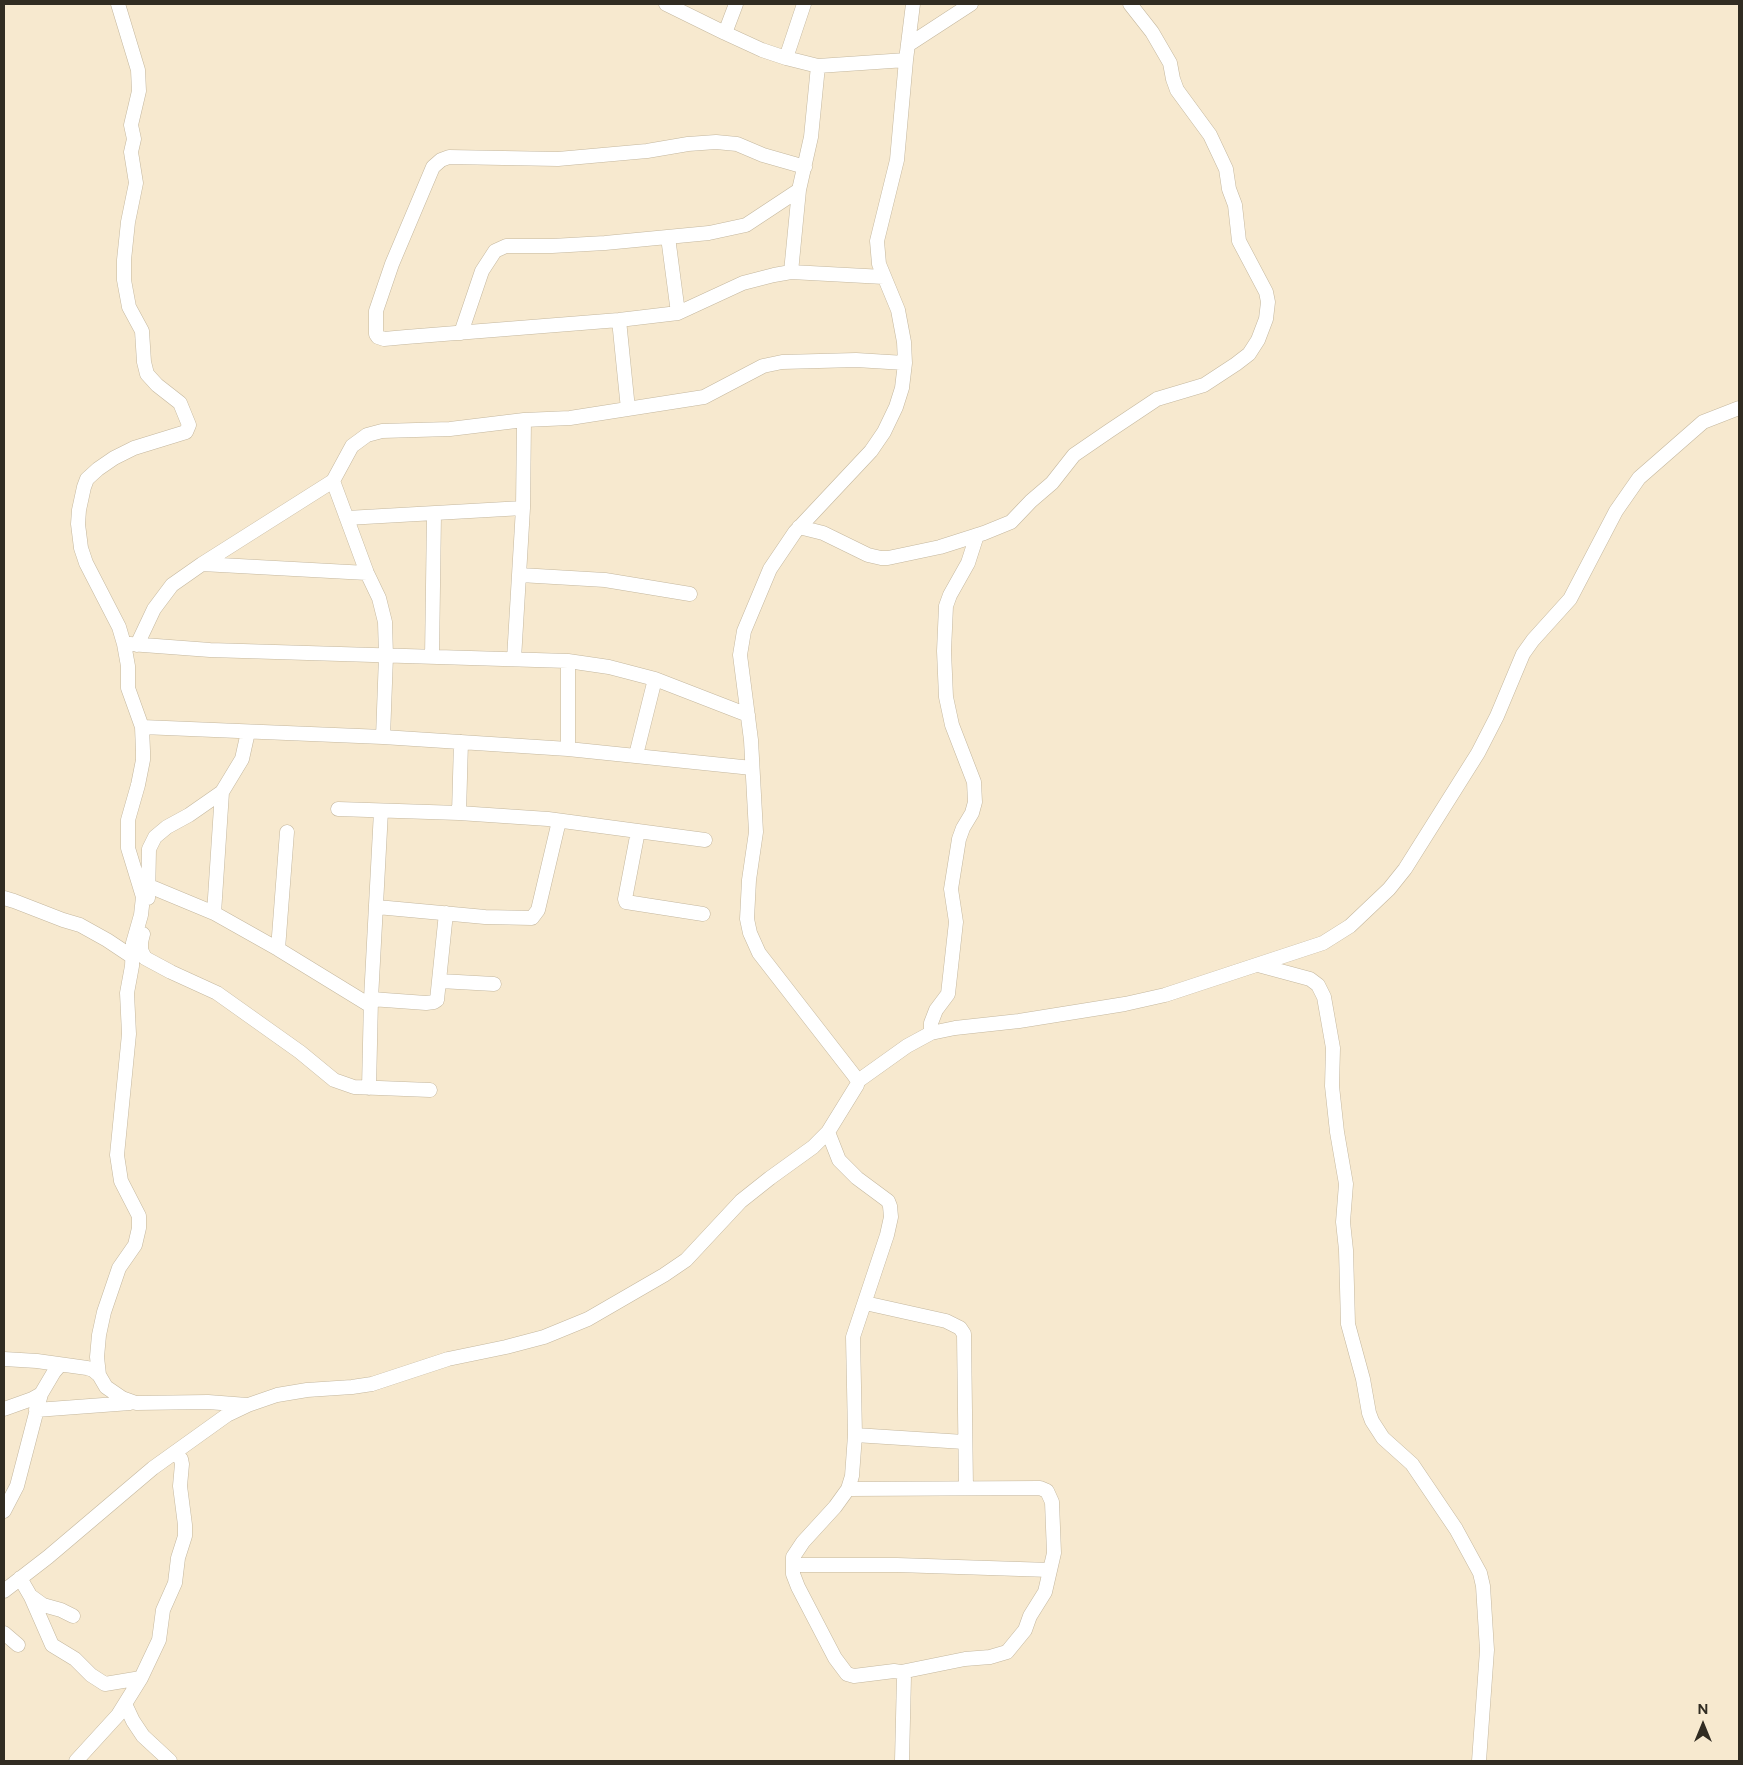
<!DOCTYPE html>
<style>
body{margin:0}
#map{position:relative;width:1743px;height:1765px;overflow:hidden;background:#f7e9cf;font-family:Figtree,sans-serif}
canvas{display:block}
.frame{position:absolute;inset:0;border:5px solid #312c22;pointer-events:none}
.north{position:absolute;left:1678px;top:1700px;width:50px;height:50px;-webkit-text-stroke:4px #f7e9cf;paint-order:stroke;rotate:0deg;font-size:14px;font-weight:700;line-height:20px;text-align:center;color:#312c22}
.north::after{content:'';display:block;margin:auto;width:18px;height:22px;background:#312c22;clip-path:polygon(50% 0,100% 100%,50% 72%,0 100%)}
</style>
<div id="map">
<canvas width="1743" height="1765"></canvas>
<div class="frame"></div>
<div class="north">N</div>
</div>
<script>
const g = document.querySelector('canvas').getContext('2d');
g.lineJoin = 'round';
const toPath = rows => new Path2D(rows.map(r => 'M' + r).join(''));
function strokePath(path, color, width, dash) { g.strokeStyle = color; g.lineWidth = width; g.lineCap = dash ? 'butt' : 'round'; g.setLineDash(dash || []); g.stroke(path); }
const minor = toPath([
 [118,4,138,70,139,91,131,125,134,139,131,152,136,183,128,222,124,260,124,280,129,307,142,331,144,362,147,374,157,385,180,403,189,425,186,432,134,448,114,458,98,469,87,479,84,487,79,510,78,524,81,548,86,563,119,627,124,644,128,666,128,688,142,727,143,751,143,760,138,785,128,820,128,848,143,897,141,915,133,943,132,966,127,993,129,1034,117,1155,121,1181,139,1216,139,1228,135,1245,119,1268,104,1312,99,1335,97,1357,99,1375,106,1387,122,1398,136,1403,208,1402,247,1405],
 [666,4,725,33,762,50,786,58,818,66,906,60],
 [725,33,736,4],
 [908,45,971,4],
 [786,58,804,4],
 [805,167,763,155,737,144,716,142,688,144,647,151,558,159,449,157,441,160,433,167,392,264,376,311,376,334,378,337,384,339,406,337,619,320,678,313,743,283,774,275,791,272,884,277],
 [668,237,678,313],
 [791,272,799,190,811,137,818,66],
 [619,320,628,409],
 [461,333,482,271,495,251,506,246,552,246,605,243,709,233,746,225,799,190],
 [333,481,367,573,379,598,385,622,386,656,383,737],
 [347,518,523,508],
 [799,527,823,533,868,555,881,558,888,558,940,547,984,533,1011,522,1031,501,1052,483,1074,455,1109,431,1157,399,1204,385,1236,364,1249,354,1258,340,1266,319,1268,302,1266,292,1239,241,1235,205,1229,189,1226,169,1210,135,1177,90,1173,79,1170,63,1152,32,1130,4],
 [202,564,367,573],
 [520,575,605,580,690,594],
 [130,644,210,650,568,661,609,667,655,679,748,715],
 [137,645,154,609,172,585,202,564,333,481,352,446,367,435,382,431,450,429,524,420,570,418,704,397,763,366,782,362,856,360,905,363],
 [432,657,434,514],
 [514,659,523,508,524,420],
 [142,727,383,737,568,749,752,768],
 [568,749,568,661],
 [636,755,655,679],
 [338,809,459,813,548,819,705,840],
 [459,813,461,742],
 [638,831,625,899,626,902,703,914],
 [149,886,214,913,278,949,371,1006],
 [4,898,14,901,63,920,80,925,107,940,131,956],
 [148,898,149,849,155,837,167,827,189,815,222,792,242,759,248,732],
 [377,907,485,917,532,918,538,910,559,821],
 [214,913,222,792],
 [143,934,141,942,141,950,145,958,171,972,217,993,300,1052,334,1080,354,1087,430,1090],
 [278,949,287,832],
 [1258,965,1310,979,1318,985,1324,997,1333,1048,1332,1086,1337,1132,1346,1184,1343,1222,1346,1250,1348,1324,1363,1379,1369,1413,1372,1421,1383,1438,1412,1464,1456,1529,1480,1573,1483,1586,1487,1650,1479,1761],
 [440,981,494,984],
 [371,999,426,1003,434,1002,437,1000,446,913],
 [931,1033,931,1023,936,1010,948,994,956,922,951,889,959,839,963,828,972,813,975,802,974,782,952,725,946,697,944,651,946,606,950,595,968,563,977,535],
 [858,1081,907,1046,931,1033,955,1028,1019,1021,1125,1004,1165,995,1323,943,1350,926,1389,889,1405,869,1478,753,1497,716,1523,654,1533,640,1570,599,1616,511,1639,478,1703,422,1739,408],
 [369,1088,371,999,381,811],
 [828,1132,839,1160,857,1178,888,1201,890,1206,891,1217,887,1235,853,1337,855,1435,852,1476,848,1489,835,1507,803,1542,793,1557,793,1574,798,1587,835,1658,847,1674,854,1676,894,1671,901,1672,904,1676,902,1761],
 [865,1303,946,1321,960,1328,964,1334,966,1488],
 [4,1359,37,1361,87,1368,93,1370,99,1375],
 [4,1409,32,1399,41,1394,54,1372,60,1365],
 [36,1410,130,1403],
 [855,1435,964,1442],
 [848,1489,1040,1488,1047,1491,1052,1502,1054,1553,1045,1592,1030,1616,1025,1630,1007,1652,990,1657,965,1659,901,1672],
 [4,1511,17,1486,41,1394],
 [793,1565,897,1565,1050,1570],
 [20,1578,31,1597,52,1645,75,1659,91,1675,105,1684,141,1678],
 [4,1591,48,1557,153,1468,227,1415,248,1405,277,1395,307,1390,352,1387,372,1384,448,1359,506,1347,544,1337,588,1319,664,1275,686,1260,741,1201,770,1178,813,1147,828,1132,857,1085,858,1081,853,1074,759,953,750,933,747,919,749,880,756,832,751,740,740,655,744,631,770,569,795,532,871,451,884,432,896,407,902,388,905,363,904,342,898,310,879,264,877,241,897,160,906,60,913,4],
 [32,1597,43,1605,61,1610,73,1616],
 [4,1633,18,1645],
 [125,1704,133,1721,143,1736,170,1761],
 [76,1761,118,1715,141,1678,159,1640,163,1610,175,1583,178,1558,185,1536,185,1525,180,1486,182,1464,181,1459,174,1453]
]);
strokePath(minor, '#c4b79e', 15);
strokePath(minor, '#fff', 14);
</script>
